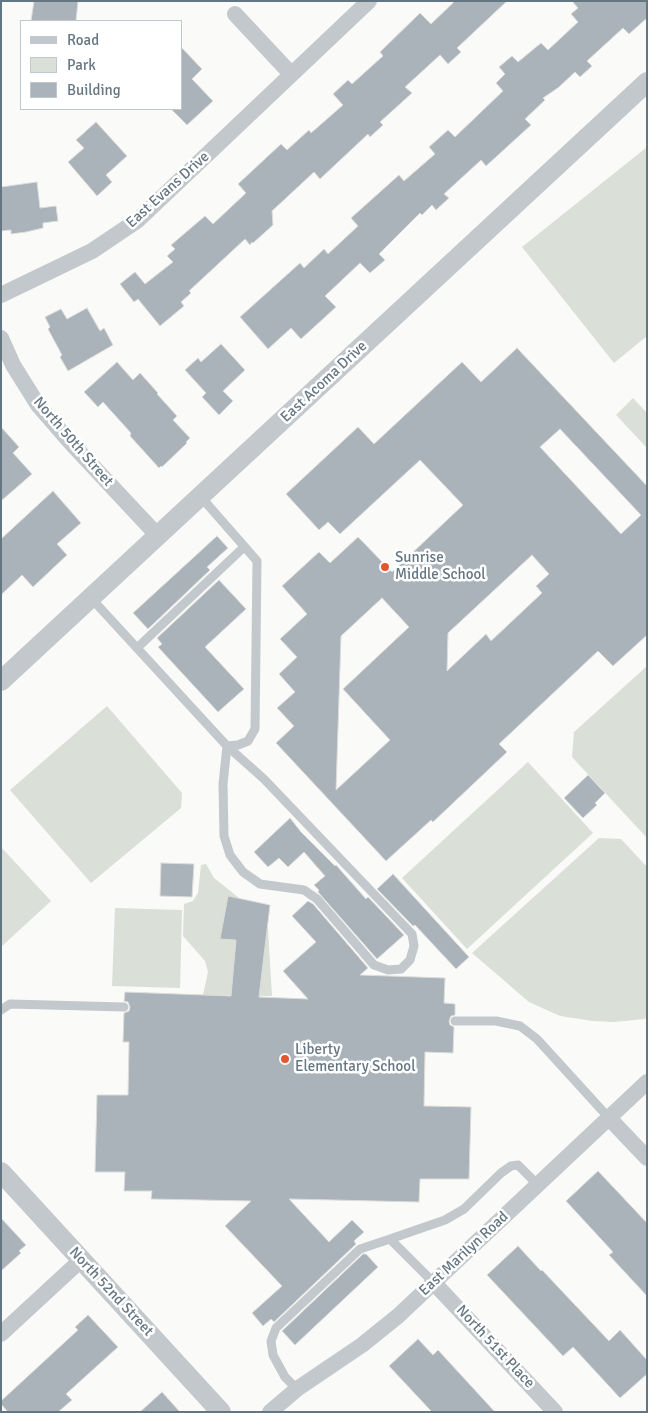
<!DOCTYPE html>
<style>
body{margin:0}
#map{position:relative;width:648px;height:1413px;overflow:hidden;background:#fafaf8;font-family:Signika,sans-serif}
canvas{display:block}
.frame{position:absolute;inset:0;border:2px solid #657683;pointer-events:none}
.legend{position:absolute;left:20px;top:20px;width:162px;height:90px;box-sizing:border-box;background:#fff;border:1px solid #c1c8cd;margin:0;padding:6px 9px;list-style:none;font-size:15px;color:#657683}
.legend li{display:flex;align-items:center;gap:10px;height:25px}
.legend b{width:25px;border:1px solid #c1c8cd}
</style>
<div id="map">
<canvas width="648" height="1413"></canvas>
<div class="frame"></div>
<ul class="legend">
<li><b style="height:6px;background:#c3c8cc"></b>Road</li>
<li><b style="height:14px;background:#dadfd7"></b>Park</li>
<li><b style="height:14px;background:#aab3b9"></b>Building</li>
</ul>
</div>
<script>
const g = document.querySelector('canvas').getContext('2d');
g.lineJoin = 'round';
function paint(path, color) { g.fillStyle = color; g.fill(path, 'evenodd'); }
const toPath = rows => new Path2D(rows.map(r => 'M' + r).join(''));
function strokePath(path, color, width, dash) { g.strokeStyle = color; g.lineWidth = width; g.lineCap = dash ? 'butt' : 'round'; g.setLineDash(dash || []); g.stroke(path); }
function drawText(font, color, halo, rows, align = 'center') {
  g.font = font + ' Signika,sans-serif'; g.lineWidth = 5; g.setLineDash([]); g.textBaseline = 'middle'; g.strokeStyle = halo; g.fillStyle = color; for (const [text, x, y, turn = 0] of rows) {
    g.save(); g.translate(x, y); g.rotate((+turn || 0) * Math.PI / 180); g.textAlign = isNaN(turn) ? turn : align; if (halo) g.strokeText(text, 0, 0); g.fillText(text, 0, 0); g.restore();
  }
}
const green = toPath([
 [647,147,647,336,614,363,522,247],
 [633,398,647,413,647,448,616,415],
 [647,666,647,838,572,757,574,732],
 [107,706,182,793,181,808,91,883,10,790],
 [528,762,593,833,467,949,402,878],
 [599,838,621,839,647,867,647,1018,644,1019,614,1022,593,1021,560,1016,529,1002,472,953],
 [1,847,51,901,1,947],
 [206,864,214,878,258,913,268,929,272,996,203,995,208,972,205,961,183,936,184,904,193,901,198,893,201,865],
 [115,908,182,910,180,988,112,986]
]);
const building = toPath([
 [34,1,78,1,76,21,31,21,34,1],
 [455,1,507,1,457,48,461,52,448,64,440,55,405,87,412,93,380,122,383,125,370,137,368,134,320,179,314,172,272,211,273,225,253,243,252,242,250,245,245,239,189,291,191,293,181,302,184,306,160,326,138,299,134,302,120,284,135,272,145,284,173,262,167,256,175,249,171,245,205,216,213,224,246,193,238,184,252,171,281,144,287,150,309,130,311,133,343,105,333,94,348,80,352,84,383,56,380,52,420,13,431,24,455,1],
 [572,1,647,1,647,18,629,34,623,28,587,61,592,66,580,77,575,72,559,87,543,98,545,100,525,119,531,125,486,166,481,160,444,194,449,198,436,210,432,205,422,215,420,213,379,254,385,260,370,273,360,263,325,296,336,307,301,339,291,328,268,349,240,317,300,263,304,268,324,249,328,254,358,226,351,218,399,175,404,181,435,154,429,147,448,130,455,137,503,91,496,83,505,74,499,67,512,56,518,62,541,43,548,50,578,22,571,14,578,8,572,1],
 [181,47,202,69,192,79,213,101,187,125,171,109,181,109,181,47],
 [96,122,127,156,106,175,112,182,97,196,68,162,84,148,76,140,96,122],
 [37,182,40,208,56,206,58,221,43,223,43,228,26,232,11,234,11,230,1,231,1,187,37,182],
 [87,308,100,331,104,328,113,345,68,371,60,357,62,355,48,329,50,327,45,317,61,309,67,319,87,308],
 [221,344,245,370,223,391,233,401,219,415,202,397,206,393,185,370,198,358,201,362,221,344],
 [517,348,647,486,647,635,613,666,598,651,499,744,507,752,433,822,431,820,386,861,276,743,294,726,277,708,295,692,279,674,297,657,280,639,307,614,282,586,319,552,330,563,358,537,392,572,463,505,420,460,340,534,328,522,319,530,286,494,358,427,374,444,462,362,481,382,517,348],
 [560,429,641,515,621,534,540,447,560,429],
 [532,555,549,574,536,586,542,593,491,641,486,634,447,671,448,633,532,555],
 [382,598,409,627,343,689,390,740,336,790,341,636,382,598],
 [117,362,133,380,140,373,158,393,157,394,177,416,173,420,190,438,186,442,187,443,162,467,161,466,159,468,130,436,131,433,103,402,98,407,84,392,117,362],
 [1,427,19,447,13,453,32,474,1,501,1,427],
 [53,491,81,523,57,544,67,555,33,587,22,575,1,595,1,539,53,491],
 [217,536,228,548,207,567,210,570,148,629,133,613,217,536],
 [219,580,246,609,205,647,244,689,218,712,158,647,162,644,157,638,219,580],
 [588,775,605,793,595,803,597,805,583,818,564,798,588,775],
 [290,818,301,832,335,866,336,865,366,899,368,897,404,935,377,959,318,892,319,890,314,885,325,876,304,852,288,867,279,858,268,867,254,852,290,818],
 [161,863,194,864,192,897,160,896,161,863],
 [393,874,469,957,456,969,415,925,413,926,377,889,393,874],
 [228,896,270,905,259,997,308,999,283,971,316,942,292,916,308,901,313,904,368,968,360,975,445,978,444,1003,455,1004,455,1015,451,1016,449,1021,450,1025,454,1027,453,1053,425,1052,424,1106,471,1107,469,1179,420,1179,419,1202,289,1199,329,1242,352,1220,364,1232,354,1241,356,1244,274,1322,271,1319,263,1326,252,1313,282,1286,225,1226,251,1201,151,1199,152,1191,124,1191,125,1172,95,1172,97,1095,128,1095,129,1042,123,1042,124,1013,129,1011,130,1007,128,1002,124,1001,125,992,231,996,236,940,220,939,228,896],
 [598,1171,647,1223,647,1296,609,1255,613,1252,566,1201,598,1171],
 [1,1218,26,1245,19,1251,21,1253,1,1271,1,1218],
 [518,1246,541,1271,542,1270,609,1341,620,1330,647,1360,647,1374,620,1398,573,1347,563,1356,487,1275,518,1246],
 [363,1254,366,1254,378,1267,295,1345,282,1331,363,1254],
 [88,1315,118,1347,66,1394,72,1400,58,1412,8,1412,1,1404,1,1401,78,1330,75,1327,88,1315],
 [418,1339,433,1355,438,1350,495,1412,432,1412,389,1366,418,1339],
 [162,1392,180,1412,140,1412,162,1392]
]);
const service = toPath([
 [91,598,227,746,238,745,248,741,255,729,257,561,201,497],
 [137,648,244,547],
 [227,746,264,779,412,934,414,946,410,960,401,969,388,970,374,965,317,899,304,890,260,884,243,872,230,855,224,836,223,784,227,746],
 [1,1010,10,1004,124,1007],
 [455,1021,496,1021,520,1026,537,1039,609,1118],
 [390,1239,445,1220,464,1209,501,1173,511,1166,518,1165,538,1185],
 [297,1389,285,1377,273,1355,271,1341,276,1328,360,1249,390,1239,434,1283]
]);
const minor = toPath([
 [235,14,291,74],
 [1,295,92,251,138,220,369,1],
 [1,338,13,365,38,405,71,443,158,536],
 [609,1118,647,1158],
 [434,1283,555,1412],
 [1,1334,81,1260],
 [270,1412,297,1389,362,1345,398,1316,647,1082]
]);
const tertiary = toPath([
 [1,681,647,82],
 [1,1172,221,1412]
]);
const markers = [
 [385,567,5,"#e4572e"],
 [285,1059,5,"#e4572e"]
];
const streetNames = [
 ["East Evans Drive",168,190,-42],
 ["East Acoma Drive",324,382,-43],
 ["North 50th Street",73,442,49],
 ["East Marilyn Road",464,1254,-43],
 ["North 52nd Street",111,1292,47],
 ["North 51st Place",495,1347,47]
];
const poiNames = [
 ["Sunrise",395,558],
 ["Middle School",395,575],
 ["Liberty",295,1050],
 ["Elementary School",295,1067]
];
paint(green, '#dadfd7');
paint(building, '#aab3b9');
strokePath(building, '#dcdcda', 1);
strokePath(service, '#c3c8cc', 9);
strokePath(minor, '#c3c8cc', 16);
strokePath(tertiary, '#c3c8cc', 20);
for (const [x, y, r, color] of markers) { const dot = new Path2D(); dot.arc(x, y, r, 0, 2 * Math.PI); g.fillStyle = color; g.fill(dot); strokePath(dot, '#fff', 2); }
drawText('15px', '#657683', '#fff', streetNames);
drawText('15px', '#657683', '#fff', poiNames, 'left');
</script>
